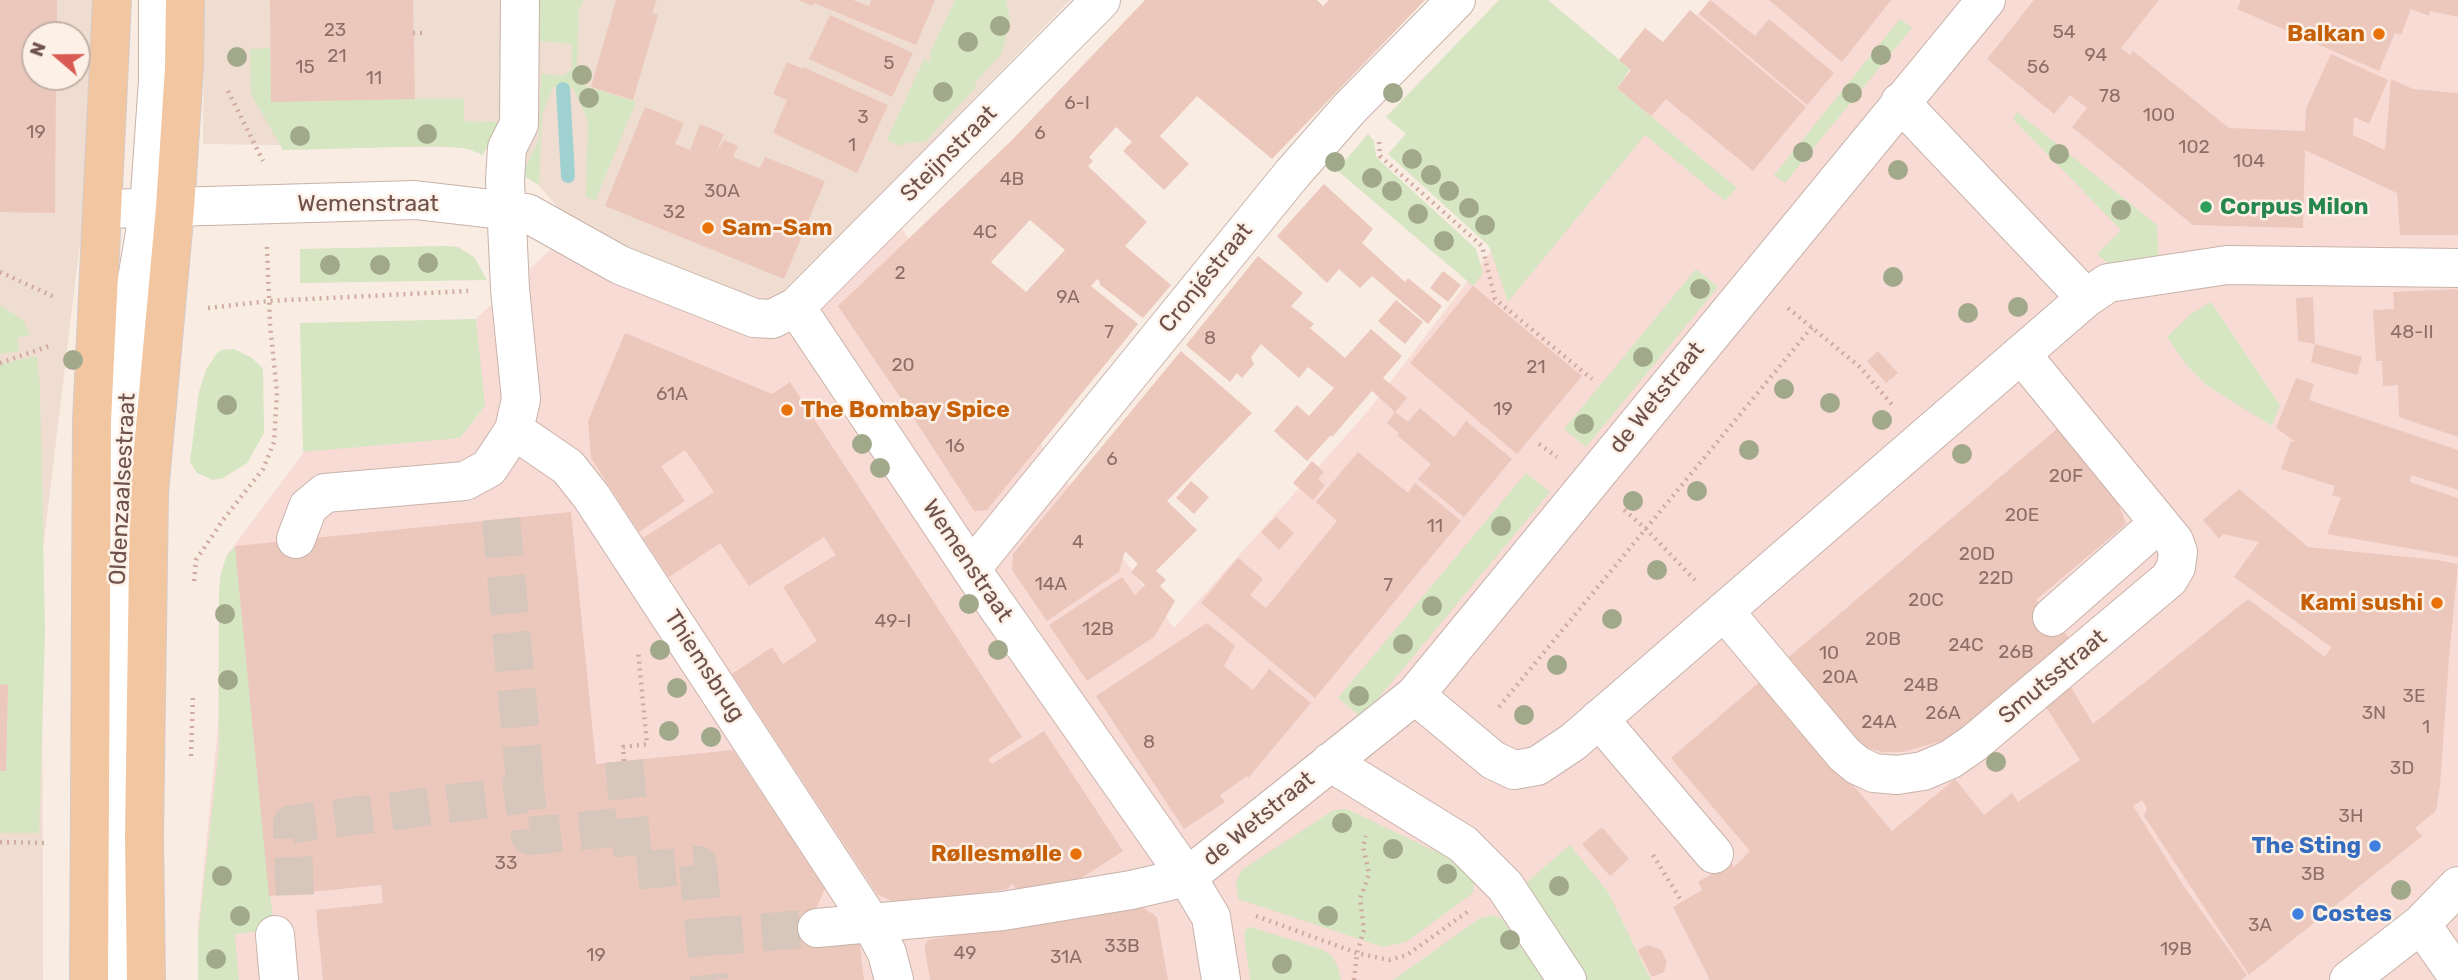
<!DOCTYPE html>
<meta charset="utf-8">
<style>
body{margin:0}
#map{position:relative;width:2458px;height:980px;overflow:hidden;background:#f9ece2;font-family:Rubik,sans-serif}
canvas{display:block}
.north{position:absolute;left:21px;top:21px;width:70px;height:70px;box-sizing:border-box;background:#fdf1e7;border:2px solid #c4b1a9;border-radius:50%;rotate:290deg;font-size:19px;font-weight:700;line-height:28px;text-align:center;color:#6e524b}
.north::after{content:'';display:block;margin:auto;width:24px;height:32px;background:#d85a52;clip-path:polygon(50% 0,100% 100%,50% 72%,0 100%)}
</style>
<div id="map">
<canvas width="2458" height="980"></canvas>
<div class="north">N</div>
</div>
<script>
const g = document.querySelector('canvas').getContext('2d');
g.lineJoin = 'round';
function paint(path, color) { g.fillStyle = color; g.fill(path, 'evenodd'); }
const toPath = rows => new Path2D(rows.map(r => 'M' + r).join(''));
function strokePath(path, color, width, dash) { g.strokeStyle = color; g.lineWidth = width; g.lineCap = dash ? 'butt' : 'round'; g.setLineDash(dash || []); g.stroke(path); }
function drawText(font, color, halo, rows, align = 'center') {
  g.font = font + ' Rubik,sans-serif'; g.lineWidth = 5; g.setLineDash([]); g.textBaseline = 'middle'; g.strokeStyle = halo; g.fillStyle = color; for (const [text, x, y, turn = 0] of rows) {
    g.save(); g.translate(x, y); g.rotate((+turn || 0) * Math.PI / 180); g.textAlign = isNaN(turn) ? turn : align; if (halo) g.strokeText(text, 0, 0); g.fillText(text, 0, 0); g.restore();
  }
}
const residential = toPath([
 [0,0,94,0,92,144,42,557,43,980,0,980],
 [35,35,77,35,77,77,35,77],
 [204,0,1070,0,783,295,740,298,575,227,506,148,203,144]
]);
const commercial = toPath([
 [1710,0,2458,0,2458,980,198,980,198,926,218,727,219,593,221,573,227,555,305,451,460,436,483,409,476,319,575,227,740,298,783,295,881,196,1050,458,1174,628,1368,411,1494,247]
]);
const green = toPath([
 [539,0,584,0,579,9,576,83,636,102,595,201,586,197,588,120,573,88,553,87,542,115,539,185,522,175,539,139,541,74,563,76,572,69,572,44,539,41],
 [955,0,1006,0,1010,19,1002,53,974,84,977,86,925,142,905,143,901,146,887,140,924,59,931,62,930,53],
 [1499,0,1548,0,1630,69,1617,88,1737,188,1725,201,1645,135,1508,302,1489,246,1388,154,1406,134,1386,117],
 [1900,19,1912,28,1785,183,1774,175],
 [270,48,272,98,464,99,464,121,498,122,483,155,468,149,441,146,283,150,251,94,250,49],
 [2017,112,2157,225,2159,264,2110,265,2097,254,2121,230,2013,119],
 [1368,134,1374,141,1376,156,1380,161,1476,249,1483,273,1473,286,1337,170],
 [446,246,458,247,474,257,487,280,300,283,300,249],
 [1696,269,1718,287,1586,447,1564,429],
 [2211,302,2280,405,2272,426,2206,385,2185,363,2167,337,2191,314],
 [0,305,23,320,30,335,17,338,19,351,0,354],
 [476,319,485,406,460,438,303,452,300,323],
 [234,349,252,358,263,369,264,433,247,463,223,478,213,480,197,473,190,462,199,392,206,370,217,353,222,350],
 [37,356,40,387,45,632,39,833,0,833,0,771,6,771,8,685,0,684,0,364],
 [1526,473,1550,492,1362,718,1338,698],
 [235,546,274,930,235,934,239,980,198,980,198,936,219,747,219,593,221,573,227,555],
 [1341,809,1347,809,1462,864,1474,881,1473,893,1406,942,1383,947,1238,899,1236,882,1242,870,1332,811],
 [1570,845,1608,892,1651,980,1586,980,1521,887],
 [1494,915,1502,919,1545,980,1393,980,1480,918],
 [1250,927,1321,949,1332,956,1338,967,1341,980,1250,980,1244,934,1246,929]
]);
const stream = toPath([
 [563,89,568,176]
]);
const building = toPath([
 [0,0,57,0,57,35,35,35,35,77,56,77,55,213,0,212],
 [270,0,413,0,415,99,271,102],
 [616,0,657,0,652,13,658,15,633,100,591,87],
 [798,0,853,0,869,6,871,0,935,0,916,45,814,3,813,6],
 [1145,0,1317,0,1323,6,1329,0,1425,0,1272,159,1197,96,1160,136,1189,164,1164,190,1123,151,1132,142,1116,127,1089,157,1093,161,1088,166,1147,222,1125,246,1171,285,1143,318,1099,284,1100,282,1097,279,1091,286,1138,324,987,510,974,511,900,397,838,306,1011,141],
 [1030,220,1065,250,1026,292,991,262],
 [1710,0,1755,36,1769,19,1834,73,1807,105,1699,14],
 [1769,0,1891,0,1842,62],
 [2034,0,2159,0,2121,48,2130,55,2133,51,2229,128,2305,131,2306,108,2331,54,2388,80,2369,124,2354,117,2353,135,2385,150,2391,79,2413,89,2458,93,2458,235,2400,235,2397,193,2305,150,2303,228,2193,225,2072,127,2087,108,2070,95,2054,114,1987,59],
 [2241,0,2458,0,2458,17,2430,11,2429,16,2411,9,2401,35,2395,33,2379,71,2237,9],
 [1690,10,1806,107,1753,171,1666,99,1651,116,1617,88,1631,70,1619,60,1645,28,1663,42],
 [830,15,913,53,892,97,809,59],
 [787,62,803,69,803,67,888,105,857,173,773,133,787,100,773,94],
 [645,107,684,123,675,144,690,150,700,124,724,134,716,153,724,140,738,146,733,157,760,168,765,157,825,181,784,279,605,206],
 [1324,184,1373,229,1362,243,1405,282,1408,278,1442,306,1428,324,1372,276,1360,288,1339,269,1327,283,1277,236],
 [1258,256,1303,293,1291,306,1314,324,1310,328,1345,358,1371,329,1402,356,1383,378,1407,398,1395,412,1372,391,1332,437,1331,435,1307,461,1274,431,1297,405,1309,416,1334,388,1308,367,1299,378,1261,344,1251,357,1254,364,1242,378,1237,373,1230,382,1186,345],
 [1443,271,1461,285,1448,302,1430,288],
 [1473,286,1582,376,1517,454,1410,363],
 [2458,289,2458,437,2399,417,2398,385,2383,386,2382,361,2376,361,2373,310,2394,309,2393,292],
 [2313,297,2314,322,2315,344,2298,341,2296,298],
 [1396,300,1423,322,1405,344,1378,321],
 [625,333,772,394,790,382,1022,737,988,759,992,764,1044,731,1123,851,1066,888,1020,896,1013,884,1007,889,902,906,877,894,732,674,772,647,783,664,817,641,783,587,836,555,824,537,749,586,720,543,669,577,643,538,714,492,685,450,661,466,685,501,639,532,591,458,588,421],
 [2315,344,2362,357,2357,375,2311,362],
 [1181,351,1252,413,1167,501,1197,530,1156,571,1166,580,1160,586,1175,601,1154,637,1087,681,1049,625,1122,577,1135,595,1145,585,1131,572,1138,564,1125,551,1119,572,1047,621,1012,570,1013,554],
 [1878,351,1898,373,1886,383,1867,361],
 [2296,378,2314,384,2309,400,2458,450,2458,490,2411,475,2410,482,2458,498,2458,557,2327,534,2341,498,2332,495,2335,486,2281,469,2291,441,2296,442,2276,428],
 [1420,408,1454,437,1466,421,1512,459,1464,517,1418,479,1431,464,1397,435,1399,433,1387,423,1395,412,1408,422],
 [2059,427,2113,489,2126,524,2036,600,2072,641,1963,731,1942,741,1903,752,1883,752,1860,746,1783,662],
 [1358,452,1408,493,1415,483,1461,521,1315,698,1201,603,1238,558,1263,579,1250,595,1266,608,1337,521,1316,502],
 [1312,461,1324,472,1318,479,1325,485,1313,500,1293,483],
 [1191,481,1209,497,1194,514,1176,498],
 [2239,489,2308,547,2437,560,2458,564,2449,658,2440,785,2436,811,2415,828,2422,836,2249,975,2144,816,2147,808,2142,800,2133,806,2185,888,2247,975,2241,980,1710,980,1673,907,1702,890,1698,882,1731,863,1734,867,1750,851,1671,758,1763,679,1892,831,1955,779,1984,815,2012,793,2018,802,2080,760,2044,704,2071,687,2093,724,2248,599,2325,657,2331,647,2234,577,2259,542,2223,534,2219,539,2203,520],
 [571,512,596,764,733,750,825,889,815,910,859,939,864,980,323,980,316,910,383,903,381,885,269,896,235,546],
 [1276,517,1294,533,1279,550,1261,532],
 [1207,623,1235,646,1224,666,1253,690,1269,669,1311,703,1248,778,1247,776,1220,795,1225,802,1184,829,1096,696],
 [0,684,8,685,6,771,0,771],
 [1602,827,1629,859,1610,876,1582,844],
 [1136,903,1151,913,1154,913,1153,915,1157,917,1168,980,930,980,925,951,925,945,928,940],
 [1648,945,1661,950,1667,962,1664,972,1652,977,1638,950]
]);
const minorTunnel = toPath([
 [501,519,526,794],
 [624,761,634,871,698,865,709,980],
 [295,895,292,824,526,794,530,836,630,826],
 [705,937,817,928]
]);
const path = toPath([
 [413,33,422,33],
 [228,91,263,161],
 [1379,142,1380,156,1482,246,1495,299,1592,379],
 [0,272,57,298],
 [208,308,269,301,468,291],
 [1788,308,1860,367,1894,407],
 [0,363,52,345],
 [1539,444,1557,457],
 [1624,510,1646,529,1695,580],
 [194,581,196,560,223,520,263,469,274,442,277,393,270,324,267,247],
 [1499,707,1812,327],
 [191,756,193,695],
 [624,761,623,747,647,744,638,650],
 [0,842,48,843],
 [1653,855,1682,902],
 [1256,916,1357,953,1389,960,1407,955,1470,910],
 [1354,980,1357,953,1364,930,1360,899,1369,874,1363,846,1366,836]
]);
const minor = toPath([
 [1900,102,2086,298],
 [103,209,415,200,527,213,620,265,754,318,772,319,796,307,1101,0],
 [796,307,980,582,1187,877,1211,917,1221,980],
 [514,430,568,467,591,496,871,923,887,953,894,980],
 [296,539,308,507,325,493,465,481,489,468,514,430,521,399,510,289,505,180,507,148,519,124,520,0],
 [971,569,1292,174,1350,108,1456,0],
 [1724,611,1844,754,1857,765,1874,773,1897,775,1923,771,1951,759,1974,743,2169,579,2176,567,2178,552,2174,541,2021,354],
 [2052,617,2159,523],
 [1415,695,1493,760,1514,770,1537,766,1573,742,2086,298,2108,283,2227,265,2458,268],
 [1599,719,1714,854],
 [1330,762,1463,844,1505,886,1567,980],
 [2421,924,2458,977],
 [817,928,1003,911,1131,890,1187,877,1415,695,1986,0],
 [275,935,279,980],
 [118,980,116,721,119,492,133,303,149,209,158,81,158,0],
 [2349,980,2421,924,2458,886]
]);
const major = toPath([
 [89,980,92,421,112,0],
 [146,980,144,837,149,492,175,208,184,68,185,0]
]);
const trees = [
 [1000,26],
 [968,42],
 [1881,55],
 [237,57],
 [582,75],
 [943,92],
 [1393,93],
 [1852,93],
 [589,98],
 [427,134],
 [300,136],
 [1803,152],
 [2059,154],
 [1412,159],
 [1335,162],
 [1898,170],
 [1431,175],
 [1372,178],
 [1392,191],
 [1449,191],
 [1469,208],
 [2121,210],
 [1418,214],
 [1485,225],
 [1444,241],
 [428,263],
 [330,265],
 [380,265],
 [1893,277],
 [1700,289],
 [2018,307],
 [1968,313],
 [1643,357],
 [73,360],
 [1784,389],
 [1830,403],
 [227,405],
 [1882,420],
 [1584,424],
 [862,444],
 [1749,450],
 [1962,454],
 [880,468],
 [1697,491],
 [1633,501],
 [1501,526],
 [1657,570],
 [969,604],
 [1432,606],
 [225,614],
 [1612,619],
 [1403,644],
 [660,650],
 [998,650],
 [1557,665],
 [228,680],
 [677,688],
 [1359,696],
 [1524,715],
 [669,731],
 [711,737],
 [1996,762],
 [1342,823],
 [1393,849],
 [1447,874],
 [222,876],
 [1559,886],
 [2401,890],
 [240,916],
 [1328,916],
 [1510,940],
 [216,959],
 [1282,964]
];
const markers = [
 [2379,34,7,"#e8710a"],
 [2206,207,7,"#2e9e5b"],
 [708,228,7,"#e8710a"],
 [787,410,7,"#e8710a"],
 [2437,603,7,"#e8710a"],
 [2375,846,7,"#3f7fe0"],
 [1076,854,7,"#e8710a"],
 [2298,914,7,"#3f7fe0"]
];
const numberNames = [
 ["23",335,31],
 ["54",2064,33],
 ["94",2096,56],
 ["21",337,57],
 ["5",889,64],
 ["15",305,68],
 ["56",2038,68],
 ["11",374,79],
 ["78",2110,97],
 ["6-I",1077,104],
 ["100",2159,116],
 ["3",863,118],
 ["19",36,133],
 ["6",1040,134],
 ["1",852,146],
 ["102",2194,148],
 ["104",2249,162],
 ["4B",1012,180],
 ["30A",722,192],
 ["32",674,213],
 ["4C",985,233],
 ["2",900,274],
 ["9A",1068,298],
 ["7",1109,333],
 ["48-II",2412,333],
 ["8",1210,339],
 ["20",903,366],
 ["21",1536,368],
 ["61A",672,395],
 ["19",1503,410],
 ["16",955,447],
 ["6",1112,460],
 ["20F",2066,477],
 ["20E",2022,516],
 ["11",1435,527],
 ["4",1078,543],
 ["20D",1977,555],
 ["22D",1996,579],
 ["14A",1051,585],
 ["7",1388,586],
 ["20C",1926,601],
 ["49-I",893,622],
 ["12B",1098,630],
 ["20B",1883,640],
 ["24C",1966,646],
 ["26B",2016,653],
 ["10",1829,654],
 ["20A",1840,678],
 ["24B",1921,686],
 ["3E",2414,697],
 ["26A",1943,714],
 ["3N",2374,714],
 ["24A",1879,723],
 ["1",2426,728],
 ["8",1149,743],
 ["3D",2402,769],
 ["3H",2351,817],
 ["33",506,864],
 ["3B",2313,875],
 ["3A",2260,926],
 ["33B",1122,947],
 ["19B",2176,950],
 ["49",965,954],
 ["19",596,956],
 ["31A",1066,958]
];
const foodNames = [
 ["Balkan",2365,34],
 ["Sam-Sam",722,228,"left"],
 ["The Bombay Spice",801,410,"left"],
 ["Kami sushi",2423,603],
 ["Røllesmølle",1062,854]
];
const streetNames = [
 ["Steijnstraat",949,154,-45],
 ["Wemenstraat",368,204],
 ["Cronjéstraat",1206,278,-51],
 ["de Wetstraat",1657,398,-51],
 ["Oldenzaalsestraat",123,489,-87],
 ["Wemenstraat",967,561,56],
 ["Thiemsbrug",704,666,57],
 ["Smutsstraat",2053,677,-40],
 ["de Wetstraat",1259,819,-39]
];
const leisureNames = [
 ["Corpus Milon",2220,207]
];
const shopNames = [
 ["The Sting",2361,846],
 ["Costes",2312,914,"left"]
];
paint(residential, '#f0ddd1');
paint(commercial, '#f9dbd6');
paint(green, '#d6e5c2');
strokePath(stream, '#a0d1d1', 14);
paint(building, '#ecc7bc');
strokePath(minorTunnel, '#d6c6bc', 38, [38, 19]);
strokePath(minor, '#c8b3aa', 40);
strokePath(major, '#d4cbc9', 40);
strokePath(path, '#d0aba0', 4.5, [2, 5]);
strokePath(minor, '#fff', 38);
strokePath(major, '#f2c6a0', 38);
g.fillStyle = '#a2a98b';
for (const [x, y] of trees) { g.beginPath(); g.arc(x, y, 10, 0, 2 * Math.PI); g.fill(); }
for (const [x, y, r, color] of markers) { const dot = new Path2D(); dot.arc(x, y, r, 0, 2 * Math.PI); g.fillStyle = color; g.fill(dot); strokePath(dot, '#fdf1e7', 2.5); }
drawText('19px', '#8e6f67', null, numberNames);
drawText('bold 23px', '#c56008', '#fdf1e7', foodNames, 'right');
drawText('23px', '#6e524b', '#fdf1e7', streetNames);
drawText('bold 23px', '#27864d', '#fdf1e7', leisureNames, 'left');
drawText('bold 23px', '#366cbe', '#fdf1e7', shopNames, 'right');
</script>
